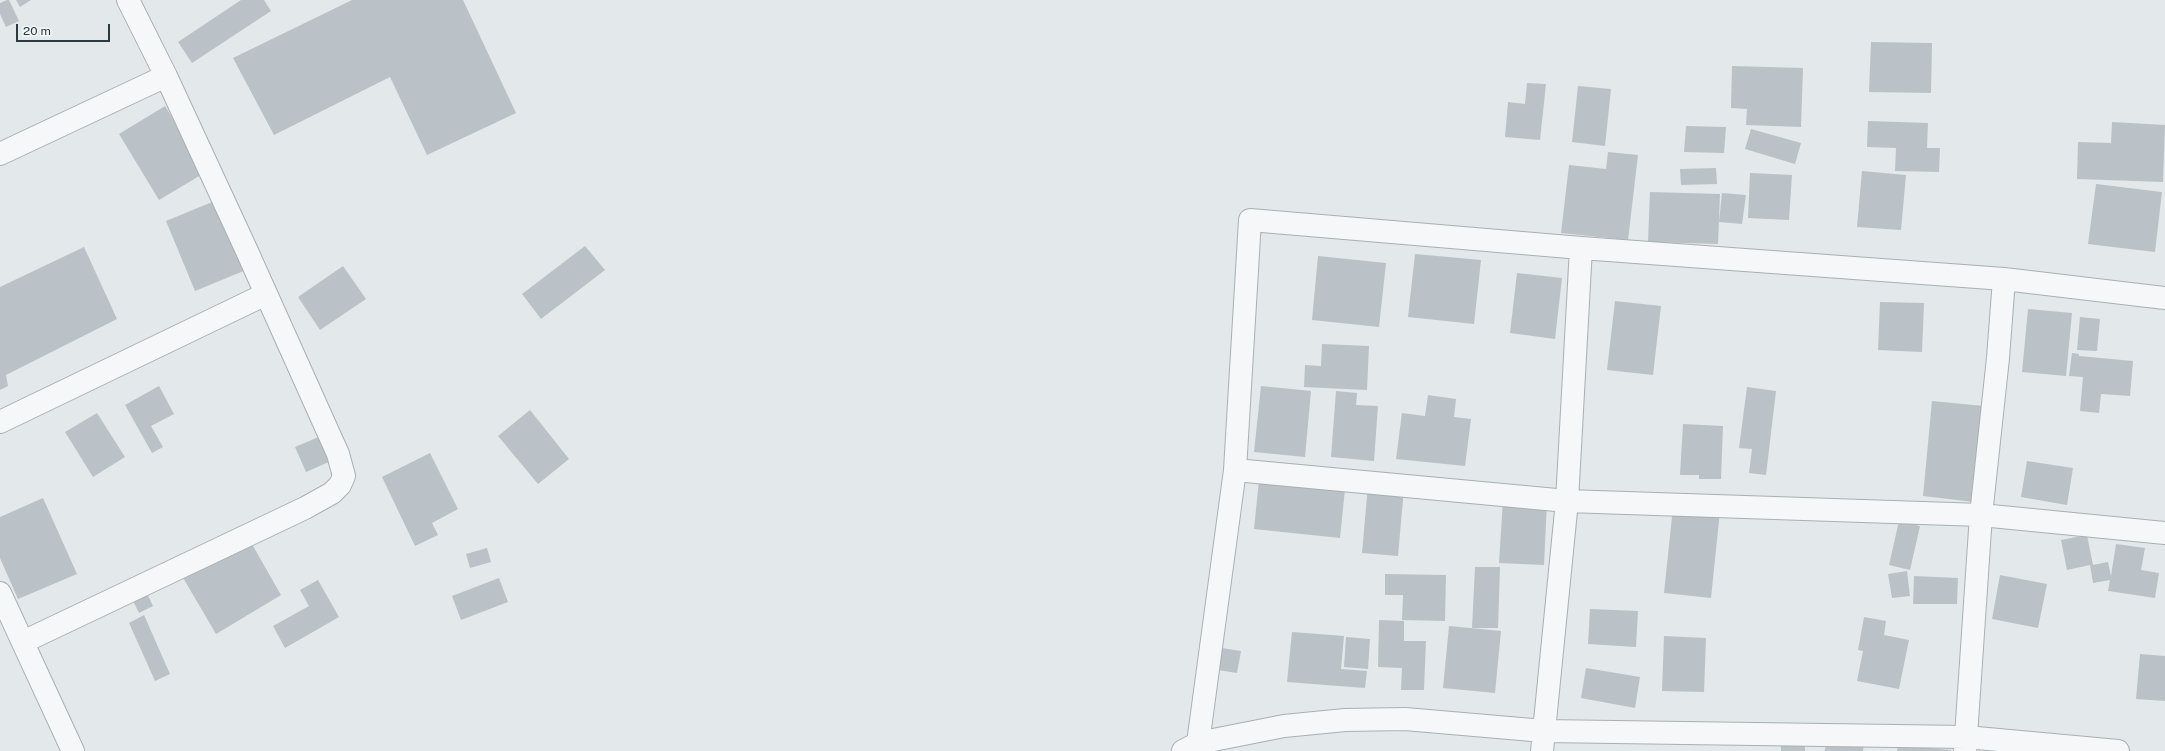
<!DOCTYPE html>
<style>
body{margin:0}
#map{position:relative;width:2165px;height:751px;overflow:hidden;background:#e3e8ea;font-family:"Public Sans",sans-serif}
canvas{display:block}
.scale{position:absolute;left:16px;top:24px;width:94px;height:18px;box-sizing:border-box;border:2px solid #2b3942;border-top:0;padding-left:5px;font-size:12px;line-height:14px;white-space:nowrap;color:#2b3942;-webkit-text-stroke:3px #f2f6f8;paint-order:stroke}
</style>
<div id="map">
<canvas width="2165" height="751"></canvas>
<div class="scale">20 m</div>
</div>
<script>
const g = document.querySelector('canvas').getContext('2d');
g.lineJoin = 'round';
function paint(path, color) { g.fillStyle = color; g.fill(path, 'evenodd'); }
const toPath = rows => new Path2D(rows.map(r => 'M' + r).join(''));
function strokePath(path, color, width, dash) { g.strokeStyle = color; g.lineWidth = width; g.lineCap = dash ? 'butt' : 'round'; g.setLineDash(dash || []); g.stroke(path); }
const building = toPath([
 [7,0,9,0,19,21,6,27,0,14,0,3],
 [16,0,31,0,20,7],
 [241,0,264,0,271,11,192,63,178,42],
 [352,0,463,0,516,113,427,155,390,77,274,135,233,58],
 [1871,42,1932,43,1931,93,1869,92],
 [1732,66,1803,68,1801,127,1746,125,1747,109,1731,108],
 [1527,83,1546,84,1540,140,1505,137,1508,102,1525,104],
 [1578,86,1611,89,1605,146,1572,142],
 [165,106,206,172,159,200,119,134],
 [1868,121,1928,123,1927,148,1940,148,1939,172,1895,171,1896,148,1867,147],
 [2112,122,2165,125,2163,182,2077,179,2078,142,2111,143],
 [1686,126,1726,127,1724,153,1684,152],
 [1751,129,1801,143,1795,164,1745,149],
 [1608,152,1638,155,1628,240,1561,233,1569,165,1606,169],
 [1716,168,1717,184,1681,185,1680,169],
 [1862,171,1906,175,1901,230,1857,227],
 [1750,173,1792,175,1789,220,1748,218],
 [2096,184,2162,192,2155,252,2088,244],
 [1650,192,1720,194,1718,244,1648,242],
 [1722,193,1746,195,1742,224,1719,222],
 [217,200,246,270,195,291,166,221],
 [585,246,605,270,541,319,522,294],
 [84,247,117,319,6,375,8,386,0,390,0,287],
 [1415,254,1481,260,1474,324,1408,317],
 [1318,256,1386,263,1379,327,1312,320],
 [343,266,366,299,320,330,298,297],
 [1517,273,1562,278,1555,339,1510,333],
 [1615,301,1661,306,1653,375,1607,370],
 [1880,302,1924,303,1922,352,1878,350],
 [2028,309,2072,313,2066,376,2022,372],
 [2080,317,2100,319,2097,351,2077,350],
 [1322,344,1369,346,1367,390,1304,387,1305,365,1321,366],
 [2072,353,2079,354,2079,356,2133,361,2130,396,2101,394,2099,413,2080,411,2083,377,2069,376],
 [159,386,174,414,151,426,163,447,152,453,125,405],
 [1261,386,1311,391,1305,457,1254,452],
 [1747,387,1776,391,1766,475,1749,473,1752,449,1739,448],
 [1336,391,1357,393,1356,405,1378,406,1374,461,1331,457],
 [1428,395,1456,399,1454,417,1471,419,1465,466,1396,459,1402,413,1425,416],
 [1932,401,1984,406,1974,502,1923,496],
 [530,410,569,459,538,484,498,436],
 [97,413,125,457,93,477,65,432],
 [1683,424,1723,426,1721,479,1699,479,1699,475,1680,475],
 [321,436,331,461,306,472,295,447],
 [430,453,458,509,432,523,438,535,415,546,382,477],
 [2027,461,2073,468,2067,505,2021,497],
 [1259,480,1345,489,1340,538,1254,529],
 [1368,485,1404,488,1398,556,1362,553],
 [43,498,77,574,18,599,0,558,0,517],
 [1503,499,1547,501,1544,565,1499,563],
 [1673,507,1720,511,1711,598,1664,593],
 [1899,521,1920,526,1910,570,1889,565],
 [2087,535,2093,565,2108,562,2111,576,2116,544,2145,548,2141,570,2159,573,2155,598,2108,591,2110,580,2093,583,2090,565,2067,570,2061,540],
 [249,539,281,595,216,634,182,576],
 [487,548,491,562,470,568,466,554],
 [1475,567,1500,567,1498,628,1472,628],
 [1907,571,1910,596,1892,598,1888,574],
 [1385,574,1446,575,1445,621,1402,620,1403,595,1385,595],
 [2000,575,2047,584,2038,628,1992,619],
 [1914,576,1958,578,1957,604,1913,604],
 [499,578,508,602,461,620,452,596],
 [318,580,339,617,285,648,273,626,309,606,300,590],
 [145,589,153,606,139,613,131,597],
 [1590,609,1638,611,1636,647,1588,644],
 [144,615,170,674,155,681,129,623],
 [1864,617,1886,621,1884,635,1909,640,1899,689,1857,681,1863,651,1858,650],
 [1379,620,1404,621,1404,641,1426,641,1424,690,1401,690,1402,668,1378,667],
 [1449,626,1501,631,1495,693,1443,688],
 [1292,632,1344,636,1341,669,1367,671,1365,688,1287,682],
 [1664,636,1706,638,1704,692,1662,691],
 [1346,637,1370,639,1368,669,1344,667],
 [1222,648,1241,651,1237,673,1218,670],
 [2140,654,2165,656,2165,701,2136,699],
 [1586,668,1640,677,1635,708,1581,698],
 [1826,740,1864,745,1863,751,1825,751],
 [1805,745,1805,751,1781,751,1781,746],
 [1898,745,1951,750,1951,751,1897,751]
]);
const minor = toPath([
 [0,154,166,76],
 [0,422,266,294],
 [1235,470,1567,501,1981,515,2165,533],
 [0,593,73,751],
 [23,642,305,508,332,493,340,485,344,476,338,454,246,249,166,76,128,0],
 [1198,743,1235,470,1250,220,1581,248,2004,279,2165,298],
 [1183,751,1198,743,1284,726,1345,720,1405,719,1544,731,1966,737,2118,751],
 [1542,751,1567,501,1581,248],
 [1965,751,1981,515,1998,358,2004,279]
]);
paint(building, '#bac2c7');
strokePath(minor, '#a8b0b4', 24);
strokePath(minor, '#f5f7f9', 22);
</script>
